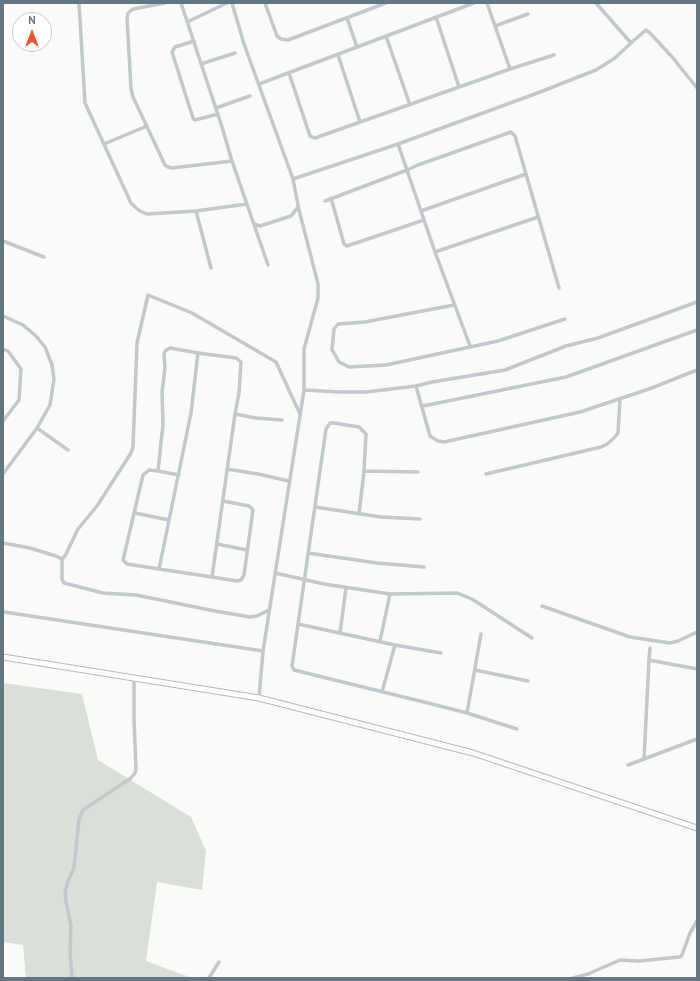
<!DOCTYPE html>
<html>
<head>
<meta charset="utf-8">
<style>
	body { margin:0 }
	#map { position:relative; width:700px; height:981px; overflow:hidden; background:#fafaf8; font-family:Overpass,sans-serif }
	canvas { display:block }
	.frame { position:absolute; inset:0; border:4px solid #657683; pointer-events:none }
	.north { position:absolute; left:12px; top:12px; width:40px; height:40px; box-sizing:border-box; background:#fff; border:1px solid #c1c8cd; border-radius:50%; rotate:0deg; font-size:11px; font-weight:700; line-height:16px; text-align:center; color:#657683 }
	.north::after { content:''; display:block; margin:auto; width:14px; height:18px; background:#e4572e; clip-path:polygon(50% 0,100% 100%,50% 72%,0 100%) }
</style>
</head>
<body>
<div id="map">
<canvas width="700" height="981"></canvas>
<div class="frame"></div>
<div class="north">N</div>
</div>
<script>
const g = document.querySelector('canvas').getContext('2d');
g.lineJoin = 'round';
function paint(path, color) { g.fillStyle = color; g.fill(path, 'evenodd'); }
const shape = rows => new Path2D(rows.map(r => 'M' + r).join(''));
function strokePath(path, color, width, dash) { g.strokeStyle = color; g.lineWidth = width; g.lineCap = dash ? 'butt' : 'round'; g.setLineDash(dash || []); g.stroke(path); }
paint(shape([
	[3,683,82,694,98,760,191,817,206,851,202,890,157,882,146,961,192,978,26,978,23,945,3,942]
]), '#dadfd7');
const secondary = shape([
	[3,657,259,698,473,753,697,828]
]);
strokePath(secondary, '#b3babf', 7);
strokePath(shape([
	[79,3,85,103,131,203,135,207,140,211,147,214,196,211,247,204],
	[165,3,133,9,128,13,127,18,131,89,133,97,165,165,168,167,172,168,198,165,232,161],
	[181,3,222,127,232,161,268,265],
	[232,3,244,44,293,179,299,210,318,284,318,298,304,349,304,390,263,651,259,698],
	[265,3,277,36,281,39,288,40,386,3],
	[487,3,510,69],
	[596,3,631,43,646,30,650,33,673,58,697,88],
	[436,17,459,87],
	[347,18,357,47],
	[187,22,227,3],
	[495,26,528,14],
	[386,36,410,105],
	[194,41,175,47,172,52,193,118,195,120,218,114],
	[338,55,360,122],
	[201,64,235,53],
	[289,73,310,136,312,137,315,138,510,69,554,55],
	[259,84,474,3],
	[216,108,250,96],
	[104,144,147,126],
	[398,144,435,252,470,346],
	[293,179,398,144,535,94,596,70,615,58,631,43],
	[331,198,344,244,347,246,424,220],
	[325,201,407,170,418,165,511,132,515,136,559,288],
	[196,211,211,268],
	[421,211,526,174],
	[254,224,260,226,291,216,298,207],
	[3,241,44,257],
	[435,252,538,217],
	[454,305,365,322,338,324,334,329,332,350,334,353,339,362,349,367,386,365,498,341,565,319],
	[3,316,23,325,36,336,45,347,52,365,54,379,50,405,37,428,3,474],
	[3,349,8,351,21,369,19,400,3,421],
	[416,386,430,436,438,441,444,442,580,412,649,389,697,370],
	[304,390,339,392,366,392,416,386,432,382,505,370,566,346,598,338,697,302],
	[423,406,566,377,697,330],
	[37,428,68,450],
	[227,469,258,474,289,481],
	[158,471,149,470,143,475,123,560,127,564,159,569],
	[364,471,418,472],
	[486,474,601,447,607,444,613,439,618,433,620,399],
	[179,475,158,471,163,424,162,392,165,368,164,354,165,351,170,348,198,353],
	[223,501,249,506,253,510,244,575,241,580,237,581,212,577,235,414,256,418,282,420],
	[315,507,381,517,420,519],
	[135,513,169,520],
	[359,514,364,471,366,434,359,427,334,423,330,423,326,429,298,624,292,666,294,670,428,703,467,713,517,729],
	[3,543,30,548,56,556,62,559,62,579,64,583,103,593,136,595,215,611,250,617,257,616,269,610],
	[217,544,247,550],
	[308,553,377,563,424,567],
	[62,559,65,556,78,529,97,506,131,453,133,447,137,343,148,295,192,313,276,362,300,414],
	[275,573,324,584,390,594,457,593,472,599,532,638],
	[212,577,159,569,191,413,198,353,236,358,241,362,239,393,235,414],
	[542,606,630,637,670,643,678,641,697,632],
	[4,612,263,651],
	[298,624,395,645,441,653],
	[340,633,346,588],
	[380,641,390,594],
	[649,660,650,648],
	[475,670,528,681],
	[382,692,395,645],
	[467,713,481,634],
	[644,759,649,660,697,669],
	[628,765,697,739],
	[72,978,70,952,71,925,66,902,65,892,68,881,74,868,79,819,83,810,131,778,135,773,136,769,134,720,134,679],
	[209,978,219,962],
	[573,978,588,974,620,960,639,961,680,957,682,955,690,933,697,921]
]), '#c3c8cc', 3.5);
strokePath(secondary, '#fff', 5);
</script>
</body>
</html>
